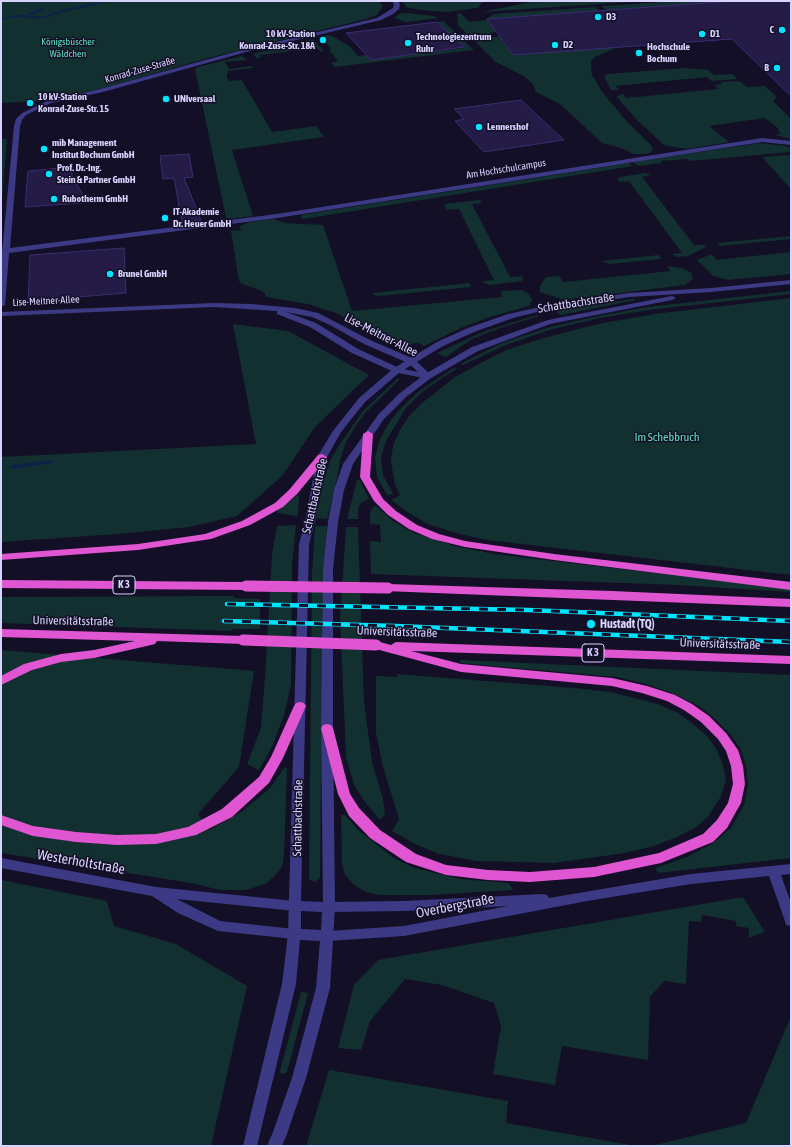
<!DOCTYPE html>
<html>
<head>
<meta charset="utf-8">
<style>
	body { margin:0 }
	#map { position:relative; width:792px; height:1147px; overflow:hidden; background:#130f26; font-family:"Asap Condensed",sans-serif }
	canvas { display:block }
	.frame { position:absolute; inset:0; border:2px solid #d9d4ff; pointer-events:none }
</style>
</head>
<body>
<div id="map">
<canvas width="792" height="1147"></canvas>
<div class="frame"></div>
</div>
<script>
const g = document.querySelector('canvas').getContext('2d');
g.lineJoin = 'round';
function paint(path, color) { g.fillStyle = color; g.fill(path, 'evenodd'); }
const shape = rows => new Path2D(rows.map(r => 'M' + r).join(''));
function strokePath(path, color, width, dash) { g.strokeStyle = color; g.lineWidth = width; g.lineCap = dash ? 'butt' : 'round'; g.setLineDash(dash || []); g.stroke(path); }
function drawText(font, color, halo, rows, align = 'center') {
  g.font = font + ' "Asap Condensed",sans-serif'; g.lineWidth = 3; g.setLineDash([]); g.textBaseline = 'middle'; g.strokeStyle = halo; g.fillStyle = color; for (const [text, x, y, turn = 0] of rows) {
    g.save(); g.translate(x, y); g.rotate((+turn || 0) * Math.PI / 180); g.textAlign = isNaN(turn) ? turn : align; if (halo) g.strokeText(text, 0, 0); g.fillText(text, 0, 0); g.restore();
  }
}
paint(shape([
	[1,1,379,1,383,6,377,15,366,19,212,57,103,88,42,101,1,103],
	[402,1,484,1,477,8,447,12,420,10,406,7],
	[536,1,645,1,481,12],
	[679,1,715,1,718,3,715,14,704,3,609,10,607,12,602,6],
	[596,7,601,13,597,13,595,11,486,19,494,14],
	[408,13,433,16,439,18,406,22,395,18,399,14],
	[461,13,469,22,487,20,497,32,490,33,492,37,514,36,501,40,513,55,614,47,613,49,595,57,591,62,592,75,603,93,627,122,649,143,653,148,652,151,647,154,633,154,621,148,602,143,560,104,536,92,533,84,525,77,496,62,458,25,457,14],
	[443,21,474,50,334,67,331,63,338,61,329,50,331,49,324,41,328,40,326,39,320,39,318,37,328,35,332,36,348,45,358,56,366,55,371,60,464,48,437,22],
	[313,39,324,51,321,52,317,48,260,55,261,58,256,58,253,54],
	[242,56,247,60,225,62,229,69,252,66,253,68,227,71,228,74,227,74,227,78,230,81,242,80,272,132,316,126,324,137,232,150,253,216,228,219,226,218,195,69,198,67],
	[686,68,708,70,714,75,732,74,738,79,711,81,707,77,616,86,619,90,611,90,604,76,607,74],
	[739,81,747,87,765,86,777,97,773,101,791,119,791,139,775,135,781,133,777,130,779,129,765,118,709,126,729,142,687,149,664,145,637,120,616,96,623,94,626,98,718,89,715,85,722,84,720,82],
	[1,139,7,139,1,211],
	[760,143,786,146,791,148,791,152,689,161,687,159,661,161,662,163,638,166,633,162],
	[791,155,791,189,762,157],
	[629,163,633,166,303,219,301,218,301,215],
	[645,173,651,175,642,177,694,245,705,245,706,247,688,256,676,257,672,254,682,253,629,181,620,182,617,179,620,177],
	[480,200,482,203,472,204,510,277,522,276,523,279,522,281,490,285,484,283,483,281,494,280,459,209,446,210,444,204],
	[273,219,285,223,323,225,352,311,502,297,501,291,521,290,529,294,532,300,529,306,490,317,463,327,424,346,418,343,408,344,392,342,336,313,308,304,266,297,265,293,260,290,242,284,239,281,231,231,241,230,240,226,249,222],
	[791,236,791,239,720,246,717,243],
	[791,252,791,274,728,280,713,276,697,260,712,254,716,260],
	[659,255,661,259,609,264,602,261],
	[667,266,682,268,691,273,693,279,685,285,571,299,561,299,540,292,540,286,546,277,559,276,563,282,670,271],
	[469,283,471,287,379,296,374,295,372,293],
	[791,291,791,294,649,310,600,318,553,329,506,345,463,365,460,364,502,343,550,327,598,316,647,307],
	[791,298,791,575,487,540,456,533,428,524,412,515,391,500,400,495,395,485,391,462,393,445,400,430,409,416,422,403,455,377,475,366,504,351,540,339,598,324,654,314],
	[633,299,636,300,561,315,557,313,560,310],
	[537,315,539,316,500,328,472,339,446,357,437,353,485,331],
	[233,324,288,331,369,375,315,427,283,475,237,516,189,527,118,534,1,542,1,457,256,444],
	[453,368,457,369,439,380,421,393,406,408,387,439,381,456,383,475,393,494,387,495,377,477,375,457,380,439,390,421,402,407,418,392],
	[397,379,400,379,366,412,355,427,346,442,340,460,337,479,327,519,316,518,324,479,331,459,342,441,363,411],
	[357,480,360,480,369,499,362,502,358,508,358,519,347,519],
	[296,496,299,496,298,515,296,516,278,513,277,511],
	[376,506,393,521,414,533,455,546,494,554,791,589,791,592,679,585,371,574,370,541,381,542,380,525,370,524,370,514,372,508],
	[296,525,292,566,291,685,284,715,272,747,259,770,247,764,261,728,265,676,272,554,277,526],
	[315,526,327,526,323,574,320,878,315,882,309,879,312,574],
	[346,527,358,527,364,701,372,762,383,799,385,815,380,820,365,802,354,785,346,757,340,616],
	[234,596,234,598,260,599,260,629,233,629,232,631,1,623,1,597],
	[1,650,254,671,239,767,198,814,209,830,243,811,270,788,285,767,287,769,284,855,283,864,279,871,267,883,247,890,220,890,191,883,1,853],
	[460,660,791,675,791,858,658,873,655,868,687,857,713,843,731,828,744,805,748,785,746,766,741,750,732,736,714,718,699,706,674,694,646,684,617,677,460,663],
	[397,674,574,688,611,692,658,704,678,713,692,723,708,737,717,750,723,765,726,781,720,798,708,817,696,827,677,837,654,846,625,853,554,863,476,861,439,854,417,845,392,831,399,819,383,767,376,733,376,676,397,677],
	[341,815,345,815,358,830,394,858,414,868,461,879,509,883,513,890,430,895,379,895,366,892,354,885,345,875,342,863],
	[1,880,107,901,114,926,176,944,247,986,211,1146,1,1145],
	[743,897,765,932,748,938,749,928,736,926,736,921,702,915,701,922,689,921,686,984,664,981,650,997,648,1060,562,1046,555,1085,493,1074,501,1026,494,1003,442,985,405,979,370,1021,361,1050,338,1048,354,985,378,960],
	[301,992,308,993,287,1072,284,1074,280,1073,280,1071],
	[791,1016,791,1146,651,1146,746,1123],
	[329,1070,508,1101,506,1123,636,1146,306,1146]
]), '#12302f');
paint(shape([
	[105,1,112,1,63,12,43,19,17,17,1,20,1,18,17,15,27,15,27,14,42,8,44,9,43,10,29,16,43,17,61,10,105,1],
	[1,54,4,55,4,57,1,56,1,54],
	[51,460,54,462,53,463,13,469,10,467,13,465,51,460]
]), '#0c2248');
const building = shape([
	[732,1,791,1,791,96,732,39,513,55,487,19,732,1],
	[437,22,464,47,371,60,346,33,437,22],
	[521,100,564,140,484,152,455,121,464,119,454,109,521,100],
	[189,154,193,177,184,178,201,220,182,222,174,178,163,179,160,156,189,154],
	[72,167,72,177,82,193,82,203,25,207,28,171,72,167],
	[124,248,126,293,28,301,30,255,124,248]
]);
paint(building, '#241b47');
strokePath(building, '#3b2d73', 1);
paint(shape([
	[392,1,398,1,400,4,399,9,393,14,381,20,246,52,103,92,51,103,26,115,22,120,20,126,10,248,277,214,762,138,791,141,791,145,762,142,277,218,9,253,5,305,1,307,1,263,14,126,16,119,22,113,47,101,100,89,242,50,377,18,393,8,394,4,392,1],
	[214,303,251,304,295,308,318,313,370,340,414,359,432,376,428,379,394,372,352,353,310,327,277,314,277,311,214,307,1,316,1,312,214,303],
	[286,312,312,317,330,325,364,344,408,363,418,372,399,368,358,349,316,323,286,312],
	[1,858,156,887,295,901,299,902,301,906,299,910,295,911,177,899,220,921,294,929,299,930,300,934,299,938,294,939,218,931,178,913,152,896,1,868,1,858],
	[791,864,791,874,781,875,791,903,791,926,786,925,785,921,769,876,691,884,587,901,404,936,328,941,323,940,322,936,323,932,328,931,404,926,508,906,404,911,329,912,325,911,323,907,325,903,329,902,404,901,543,894,547,895,549,898,691,874,791,864]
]), '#3d3a85');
paint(shape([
	[791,280,791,284,711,292,629,297,545,310,513,318,474,332,443,346,400,372,365,402,341,432,327,457,315,522,309,544,301,901,323,902,321,728,323,569,328,522,334,490,343,464,378,415,400,393,425,374,472,347,548,320,672,296,676,298,672,300,550,324,478,351,431,378,406,397,384,419,353,464,344,490,338,522,333,569,333,728,335,907,330,988,306,1078,287,1134,282,1146,267,1146,273,1132,292,1078,316,988,320,941,300,940,296,984,257,1146,243,1146,282,984,288,934,299,544,305,522,317,457,333,431,359,398,394,368,437,342,468,328,508,314,545,306,629,293,711,288,791,280],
	[301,911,322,912,321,930,301,929,301,911]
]), '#3d3a85');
paint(shape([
	[368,431,373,434,370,477,383,499,396,511,417,525,439,534,465,541,554,554,791,582,791,590,554,560,465,547,432,539,409,529,388,515,374,501,360,477,363,434,368,431],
	[322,454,327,457,326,459,297,494,283,507,250,525,211,539,138,550,1,560,1,554,138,544,205,534,242,521,275,503,289,490,318,455,322,454],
	[1,580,246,582,250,583,252,586,250,589,246,590,1,588,1,580],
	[388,584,612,591,791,599,791,607,384,591,382,588,384,585,388,584],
	[1,629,243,636,247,637,249,640,247,643,243,644,157,641,155,644,151,645,94,658,61,662,32,670,1,685,1,676,24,664,61,654,94,650,135,641,1,637,1,629],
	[376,641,391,645,396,642,791,656,791,664,411,651,461,664,612,678,647,686,675,695,692,704,709,716,726,733,738,750,743,766,745,784,741,803,727,828,713,842,661,863,594,877,530,882,488,880,446,875,406,862,370,838,349,816,338,794,321,728,323,725,327,724,331,725,333,728,350,794,359,808,380,830,416,854,446,865,488,870,530,872,594,867,659,853,703,834,717,820,728,803,733,784,731,766,726,751,718,739,701,722,684,710,667,701,642,693,612,686,461,672,372,648,370,645,372,642,376,641],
	[300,702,304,703,306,706,283,758,269,783,232,817,196,835,156,844,117,845,76,842,33,836,1,825,1,815,33,826,76,832,117,835,156,834,188,827,222,809,259,777,271,757,294,706,296,703,300,702]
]), '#e055d1');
const rail = shape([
	[227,604,528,610,791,621],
	[224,621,396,626,791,642]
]);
strokePath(rail, '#00e5ff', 4.5);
strokePath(rail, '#130f26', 3, [9]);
strokePath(shape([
	[246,586,388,588],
	[243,640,376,645]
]), '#e055d1', 11);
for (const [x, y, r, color] of [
	[598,17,4,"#00e5ff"],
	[782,30,4,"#00e5ff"],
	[702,34,4,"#00e5ff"],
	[323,40,4,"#00e5ff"],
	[408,43,4,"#00e5ff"],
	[555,45,4,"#00e5ff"],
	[639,53,4,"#00e5ff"],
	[777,68,4,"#00e5ff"],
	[166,99,4,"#00e5ff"],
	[30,103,4,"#00e5ff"],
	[479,127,4,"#00e5ff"],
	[44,149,4,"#00e5ff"],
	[49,174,4,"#00e5ff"],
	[54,199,4,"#00e5ff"],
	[165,218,4,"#00e5ff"],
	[110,274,4,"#00e5ff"],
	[591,624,5,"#00e5ff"]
]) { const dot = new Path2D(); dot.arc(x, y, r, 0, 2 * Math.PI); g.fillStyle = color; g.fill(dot); strokePath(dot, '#130f26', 1.5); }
drawText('bold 10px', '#d9d4ff', '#130f26', [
	["D3",606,17],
	["C",774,30,"right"],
	["10 kV-Station",315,34,"right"],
	["Konrad-Zuse-Str. 18A",315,46,"right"],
	["D1",710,34],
	["Technologiezentrum",416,37],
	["Ruhr",416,49],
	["D2",563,45],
	["Hochschule",647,47],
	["Bochum",647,59],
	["B",769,68,"right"],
	["10 kV-Station",38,97],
	["Konrad-Zuse-Str. 15",38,109],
	["UNIversaal",174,99],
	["Lennershof",487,127],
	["mib Management",52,143],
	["Institut Bochum GmbH",52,155],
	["Prof. Dr.-Ing.",57,168],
	["Stein & Partner GmbH",57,180],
	["Rubotherm GmbH",62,199],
	["IT-Akademie",173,212],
	["Dr. Heuer GmbH",173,224],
	["Brunel GmbH",118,274]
], 'left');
drawText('10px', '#5fe0c0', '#130f26', [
	["Königsbüscher",68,42],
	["Wäldchen",68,54]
]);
drawText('10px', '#d9d4ff', '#130f26', [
	["Konrad-Zuse-Straße",140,70,-16],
	["Am Hochschulcampus",506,169,-9],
	["Lise-Meitner-Allee",46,301,-3]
]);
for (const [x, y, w] of [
	[124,585,22],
	[593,653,22]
]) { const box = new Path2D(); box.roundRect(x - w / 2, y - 9, w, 18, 3); g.fillStyle = '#130f26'; g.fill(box); strokePath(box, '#d9d4ff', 1); }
drawText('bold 11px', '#d9d4ff', null, [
	["K 3",124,585],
	["K 3",593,653]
]);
drawText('12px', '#d9d4ff', '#130f26', [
	["Schattbachstraße",576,303,-9],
	["Lise-Meitner-Allee",381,335,27],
	["Schattbachstraße",315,496,-77],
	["Universitätsstraße",73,621,1],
	["Universitätsstraße",397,632,2],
	["Universitätsstraße",720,644,2],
	["Schattbachstraße",298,818,-89]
]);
drawText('12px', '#5fe0c0', '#130f26', [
	["Im Schebbruch",667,437]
]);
drawText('bold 12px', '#d9d4ff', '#130f26', [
	["Hustadt (TQ)",600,624]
], 'left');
drawText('14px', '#d9d4ff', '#130f26', [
	["Westerholtstraße",81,862,10],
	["Overbergstraße",455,906,-11]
]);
</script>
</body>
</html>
